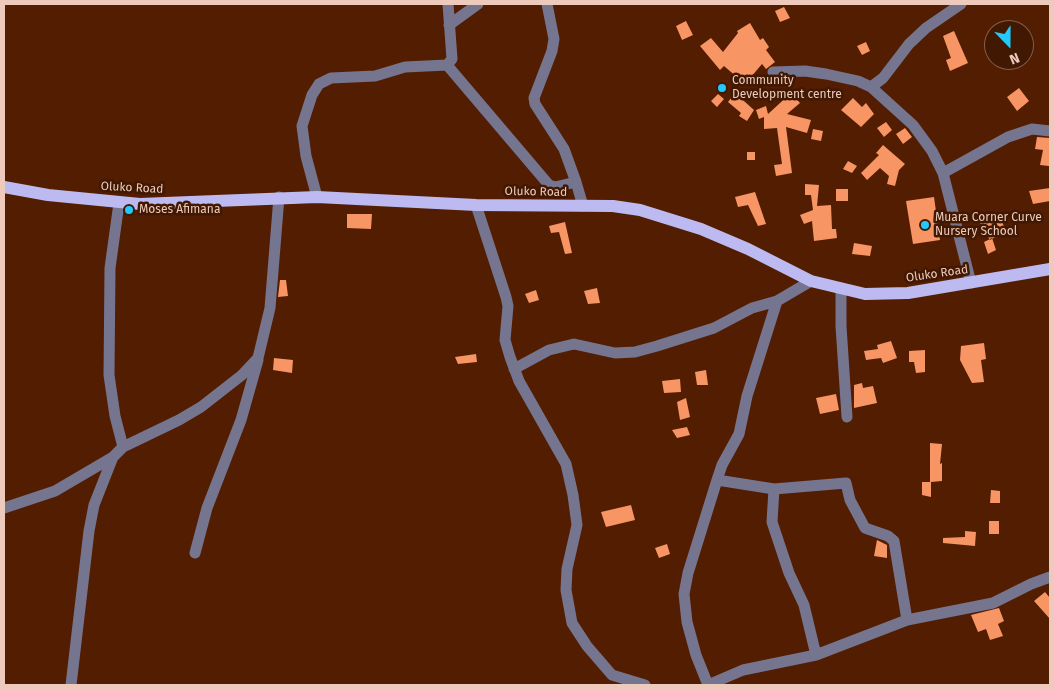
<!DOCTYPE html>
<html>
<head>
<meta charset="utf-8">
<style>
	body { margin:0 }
	#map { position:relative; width:1054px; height:689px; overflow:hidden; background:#521d00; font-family:"Fira Sans",sans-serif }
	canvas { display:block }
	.frame { position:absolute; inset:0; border:5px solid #edcabb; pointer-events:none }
	.north { position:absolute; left:984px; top:20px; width:50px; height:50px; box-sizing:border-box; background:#411802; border:1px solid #865f4c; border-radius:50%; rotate:158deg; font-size:14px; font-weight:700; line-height:20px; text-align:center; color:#edcabb }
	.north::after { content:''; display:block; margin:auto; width:18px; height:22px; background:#22c9fd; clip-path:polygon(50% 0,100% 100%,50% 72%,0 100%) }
</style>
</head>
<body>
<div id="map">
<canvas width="1054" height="689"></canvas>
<div class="frame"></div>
<div class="north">N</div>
</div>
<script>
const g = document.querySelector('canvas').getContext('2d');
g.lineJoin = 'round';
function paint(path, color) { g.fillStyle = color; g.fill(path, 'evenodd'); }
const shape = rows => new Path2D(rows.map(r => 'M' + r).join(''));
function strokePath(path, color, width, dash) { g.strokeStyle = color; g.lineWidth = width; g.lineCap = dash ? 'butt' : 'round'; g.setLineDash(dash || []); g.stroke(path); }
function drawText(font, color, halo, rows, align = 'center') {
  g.font = font + ' "Fira Sans",sans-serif'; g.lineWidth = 5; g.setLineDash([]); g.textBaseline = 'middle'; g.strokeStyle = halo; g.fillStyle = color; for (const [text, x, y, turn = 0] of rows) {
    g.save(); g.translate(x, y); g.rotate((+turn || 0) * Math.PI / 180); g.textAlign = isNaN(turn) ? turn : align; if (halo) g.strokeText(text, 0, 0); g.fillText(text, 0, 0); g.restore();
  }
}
paint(shape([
	[784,7,790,18,780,22,775,11],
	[686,21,693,35,682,40,676,26],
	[750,23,760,40,763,38,769,47,766,50,775,62,766,69,762,64,745,84,724,66,720,70,700,46,711,38,723,52,738,33,737,31],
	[954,31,968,63,950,71,946,60,951,58,943,36],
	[866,42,870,51,862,55,857,46],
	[1019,88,1029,101,1017,111,1007,97],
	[735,93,754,110,747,121,739,116,741,113,728,102],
	[791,93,800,103,787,114,811,120,807,133,786,127,792,173,776,176,774,165,782,164,777,128,764,129,764,117,759,119,756,110,766,106,768,114],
	[718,94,724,99,717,107,711,101],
	[853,98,862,107,866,103,874,114,861,127,841,110],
	[886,122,892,130,884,137,877,128],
	[905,128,912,137,903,144,896,134],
	[813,129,823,131,821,141,811,139],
	[1037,137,1050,138,1049,166,1040,165,1043,150,1035,149],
	[883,145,905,164,899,170,895,186,887,184,889,176,880,168,867,180,861,173,879,155,876,153],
	[747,152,755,152,755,160,747,160],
	[848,161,857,166,852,173,843,169],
	[805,184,819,185,817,206,831,205,832,229,836,229,837,238,814,241,812,221,804,224,800,215,813,210,811,195,805,195],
	[1050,188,1050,201,1033,204,1029,191],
	[836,189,848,189,848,201,836,201],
	[755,192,766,224,758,226,748,205,738,207,735,197],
	[934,197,940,240,913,244,906,201],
	[347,214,372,214,371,229,347,228],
	[997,214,1007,231,990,240,979,221],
	[565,222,572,253,565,254,559,232,551,233,549,226],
	[992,238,996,250,988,254,984,242],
	[854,243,872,246,870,256,852,254],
	[280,280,286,280,288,296,278,297],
	[597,288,600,303,588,304,584,291],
	[536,290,539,300,529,303,525,294],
	[891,341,897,358,883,363,881,358,866,360,864,351,878,349,877,345],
	[984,343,986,359,981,360,984,382,972,383,960,360,961,346],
	[925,350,925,372,916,373,914,362,909,362,909,351],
	[476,354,477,362,458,364,455,357],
	[274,358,293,360,292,373,273,370],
	[706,370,708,385,697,385,695,372],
	[680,379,681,392,664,393,662,381],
	[862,383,863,388,873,386,877,403,854,408,854,385],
	[836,394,839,410,820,414,816,398],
	[686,398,690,417,680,420,677,402],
	[687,427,690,435,677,438,672,430],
	[930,443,942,444,940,464,942,463,942,481,931,482,931,497,922,495,922,482,930,482],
	[991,490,1000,491,1000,503,990,503],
	[631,505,635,520,606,527,601,512],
	[989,521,999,521,999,534,989,534],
	[965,531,976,532,975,546,943,543,943,538,965,537],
	[877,540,887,545,887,558,874,556],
	[667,544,670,554,659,558,655,548],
	[1045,592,1050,598,1050,619,1034,601],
	[999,608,1004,621,998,624,1003,636,990,640,986,629,978,632,971,615]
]), '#f89564');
strokePath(shape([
	[547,4,554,39,552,51,534,98,535,104,564,149,576,182],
	[449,25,478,4],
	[447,65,549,185,555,187,576,182,583,206],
	[773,72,805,71,826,74,858,81,871,87,883,78,909,44,926,28,961,4],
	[871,87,913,125,932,151,943,173,971,283],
	[943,173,1008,137,1032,129,1050,131],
	[317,197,306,156,302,126,312,95,319,84,331,78,375,76,405,67,447,65,452,59,448,4],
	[119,203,110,268,109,375,115,416,123,447],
	[476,205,506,297,508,306,505,340,510,357,519,381,566,464,573,495,577,525,567,569,566,590,572,623,587,646,612,675,645,685],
	[811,281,777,301,747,396,739,434,722,465,717,480,774,489,846,483,850,500,865,528,888,536,894,541,907,620],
	[841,289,841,326,847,417],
	[514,369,549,350,574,344,615,353,635,352,657,346,714,328,752,308,777,301],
	[774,489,772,522,789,573,804,605,816,655],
	[4,508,55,491,113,457],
	[195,553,207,508,241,420,258,360],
	[71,685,89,531,94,505,113,457,123,447,179,420,201,407,242,375,258,358,270,308,279,197],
	[708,685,743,670,816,655,907,620,993,603,1031,584,1050,577],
	[708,685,696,655,687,622,684,594,688,573,717,480]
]), '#76758f', 11);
strokePath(shape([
	[4,187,48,195,140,204,317,197,476,205,613,206,640,210,701,229,748,249,811,281,865,294,908,293,1050,269]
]), '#bcbaf0', 12);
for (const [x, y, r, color] of [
	[722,88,5,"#22c9fd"],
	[129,210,5,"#22c9fd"],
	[925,225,5,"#22c9fd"]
]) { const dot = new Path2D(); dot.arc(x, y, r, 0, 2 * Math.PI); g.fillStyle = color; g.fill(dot); strokePath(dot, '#411802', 2); }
drawText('12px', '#edcabb', '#411802', [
	["Community",732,81],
	["Development centre",732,95],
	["Moses Afimana",139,210],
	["Muara Corner Curve",935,218],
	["Nursery School",935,232]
], 'left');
drawText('12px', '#edcabb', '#411802', [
	["Oluko Road",132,188,3],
	["Oluko Road",536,192,1],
	["Oluko Road",937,274,-8]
]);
</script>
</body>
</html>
